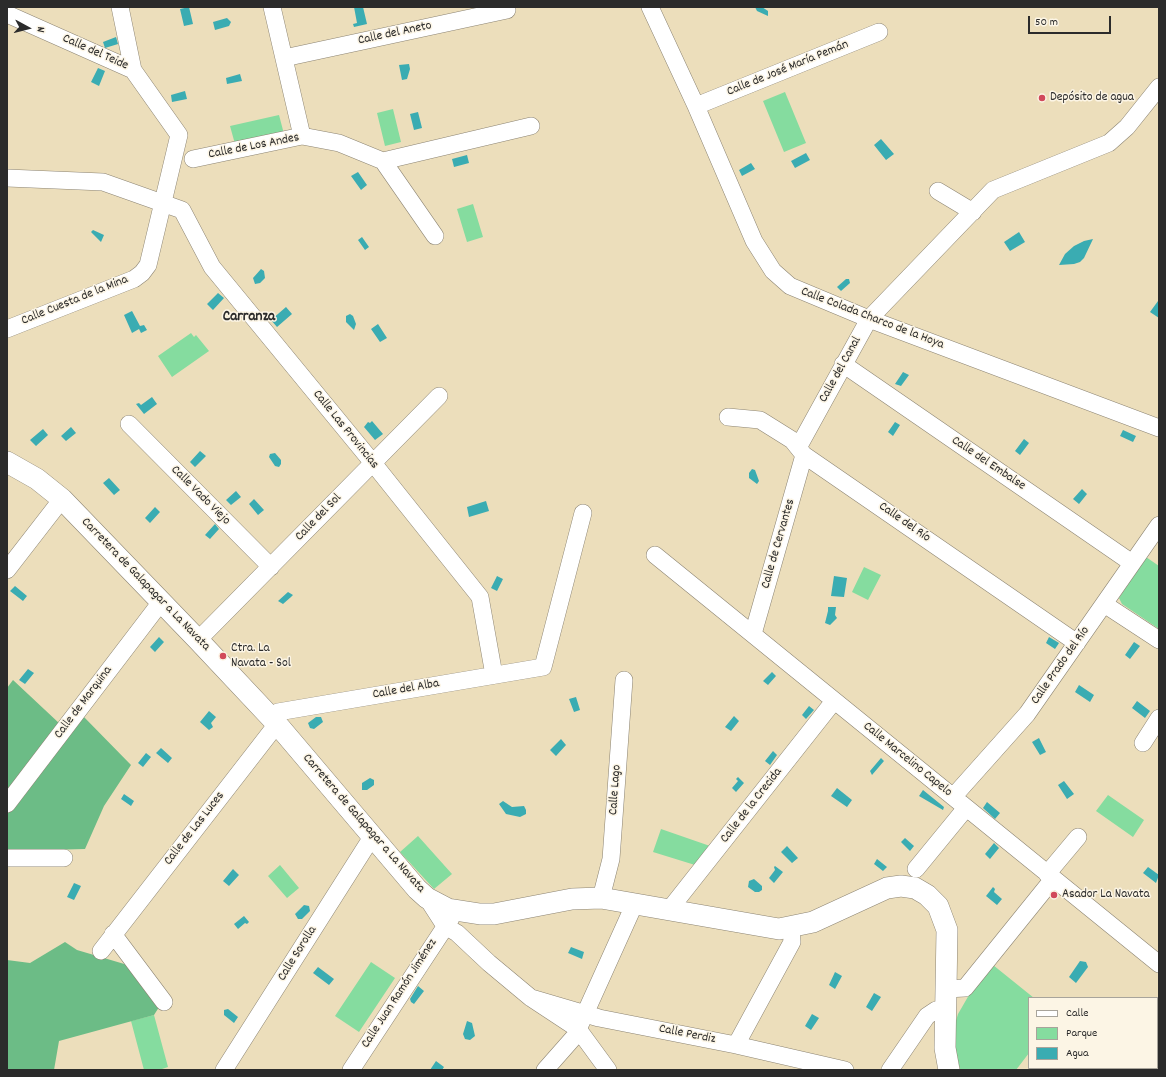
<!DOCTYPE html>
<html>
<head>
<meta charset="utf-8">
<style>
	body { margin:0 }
	#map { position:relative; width:1166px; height:1077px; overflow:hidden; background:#ecdebb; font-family:Dekko,sans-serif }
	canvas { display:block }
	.frame { position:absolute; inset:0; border:8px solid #2b2b2b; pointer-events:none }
	.legend { position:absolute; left:1028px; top:997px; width:130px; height:72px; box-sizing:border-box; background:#fcf5e5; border:1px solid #a8a49b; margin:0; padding:5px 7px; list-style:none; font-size:12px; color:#2b2b2b }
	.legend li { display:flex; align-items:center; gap:8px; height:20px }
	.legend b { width:20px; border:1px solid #a8a49b }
	.north { position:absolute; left:8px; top:8px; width:40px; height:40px; -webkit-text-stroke:3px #fcf5e5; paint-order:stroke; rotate:97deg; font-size:11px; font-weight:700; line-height:16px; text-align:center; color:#2b2b2b }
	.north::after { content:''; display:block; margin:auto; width:14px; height:18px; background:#2b2b2b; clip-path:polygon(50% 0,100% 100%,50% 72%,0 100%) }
	.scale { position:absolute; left:1028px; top:16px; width:83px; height:18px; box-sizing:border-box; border:2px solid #2b2b2b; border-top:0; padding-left:5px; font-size:12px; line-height:14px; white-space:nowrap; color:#2b2b2b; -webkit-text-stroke:3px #fcf5e5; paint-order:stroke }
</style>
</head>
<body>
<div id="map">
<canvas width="1166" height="1077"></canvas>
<div class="frame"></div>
<ul class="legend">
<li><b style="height:5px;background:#fff"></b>Calle</li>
<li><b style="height:11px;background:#85dc9f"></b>Parque</li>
<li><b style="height:11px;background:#3aacb2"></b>Agua</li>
</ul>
<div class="north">N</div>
<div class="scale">50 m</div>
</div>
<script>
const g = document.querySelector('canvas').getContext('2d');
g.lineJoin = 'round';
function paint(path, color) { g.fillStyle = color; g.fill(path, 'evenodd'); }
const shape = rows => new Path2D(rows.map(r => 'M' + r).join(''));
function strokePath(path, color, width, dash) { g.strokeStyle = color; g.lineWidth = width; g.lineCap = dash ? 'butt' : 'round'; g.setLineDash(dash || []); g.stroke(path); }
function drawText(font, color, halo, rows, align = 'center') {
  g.font = font + ' Dekko,sans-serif'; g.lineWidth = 3; g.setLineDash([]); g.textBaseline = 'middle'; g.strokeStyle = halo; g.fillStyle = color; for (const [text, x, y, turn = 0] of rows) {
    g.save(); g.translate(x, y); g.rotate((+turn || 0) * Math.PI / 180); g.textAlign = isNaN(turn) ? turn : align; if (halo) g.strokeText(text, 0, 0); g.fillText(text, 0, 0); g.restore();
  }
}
paint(shape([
	[785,92,806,143,784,152,763,101],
	[393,109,401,142,385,146,377,113],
	[279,115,284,134,235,144,230,126],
	[473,204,483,237,467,242,457,209],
	[191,333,194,337,196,335,209,351,172,377,158,356],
	[1146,557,1159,566,1159,629,1122,604,1119,598],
	[864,567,881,575,868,600,852,592],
	[1108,795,1144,820,1133,837,1096,811],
	[661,829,710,846,695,865,653,852],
	[418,836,452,874,434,889,400,852],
	[280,865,299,888,287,898,268,876],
	[371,962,395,978,359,1032,335,1016],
	[993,965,1034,998,1029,998,1029,1053,1016,1070,960,1070,955,1046,955,1024,958,1014,969,995],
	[154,1015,168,1067,159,1070,144,1070,131,1021]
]), '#85dc9f');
paint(shape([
	[13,680,60,724,7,794,7,688],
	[83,716,131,765,104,806,85,849,7,851,7,814],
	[65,942,77,950,131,966,161,1004,154,1015,59,1041,54,1070,7,1070,7,960,30,963]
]), '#6cbc86');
paint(shape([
	[189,7,193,24,184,26,180,9],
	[354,7,363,7,367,24,354,27,353,24,357,23],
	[755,7,762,7,768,11,768,16,757,11],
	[227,18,231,22,229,26,215,30,213,22],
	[116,37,118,44,105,48,103,42],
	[409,64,410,69,407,79,402,80,399,65],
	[98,68,105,71,99,86,91,82],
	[240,74,242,81,227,84,226,78],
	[185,91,187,99,172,102,171,95],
	[418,112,422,128,414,130,410,114],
	[881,139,894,154,886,160,874,145],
	[806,153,810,160,795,168,791,161],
	[467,155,469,163,454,167,452,159],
	[751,163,755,169,742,176,739,170],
	[358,172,367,185,361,190,351,176],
	[93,230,104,235,101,242,91,232],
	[1019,232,1025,242,1010,251,1004,242],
	[362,237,369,247,365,250,358,240],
	[1093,239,1084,258,1080,262,1074,264,1059,265,1065,254,1074,246,1084,241],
	[261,269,264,271,265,278,260,283,255,284,253,278],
	[846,279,849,279,850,283,841,291,837,287],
	[218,293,224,298,213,310,207,304],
	[1158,301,1159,302,1159,318,1150,312],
	[286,307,292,314,277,327,271,320],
	[132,311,140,326,144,325,147,330,141,333,139,329,132,333,124,315],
	[350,314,353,316,356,324,354,330,346,322,346,316],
	[378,324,387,338,380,342,371,329],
	[903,372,909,375,901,386,895,384],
	[152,397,157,404,144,414,136,404,139,403,141,405],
	[372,421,383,434,375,440,364,427,368,422,370,423],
	[895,422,900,425,893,436,888,432],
	[71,427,76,433,66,441,61,436],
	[43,429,48,435,36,446,30,440],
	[1123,430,1136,436,1133,442,1120,436],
	[1024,439,1029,443,1020,455,1015,451],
	[200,451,206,456,195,467,190,462],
	[275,453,281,460,281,464,279,467,275,466,269,457,270,454],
	[752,469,755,470,759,481,757,484,749,478,749,473],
	[109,478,120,490,114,495,103,483],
	[1082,489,1087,494,1079,504,1073,499],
	[236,491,241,497,231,505,226,500],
	[254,499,264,510,258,515,249,504],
	[486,501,489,511,469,517,467,507],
	[155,507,160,512,150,523,145,518],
	[215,524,219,529,210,539,205,535],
	[497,576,503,579,497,591,491,588],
	[834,576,847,578,844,597,831,596],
	[15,586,27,596,23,601,10,591],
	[288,592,293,595,291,597,283,604,278,601],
	[828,607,836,607,835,615,837,618,830,625,825,623,828,611],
	[159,637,164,642,155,652,150,647],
	[1049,637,1059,643,1055,649,1046,643],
	[1134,642,1140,646,1130,659,1125,655],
	[28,669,34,673,25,684,19,680],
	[772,672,776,676,768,685,763,681],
	[1079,685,1094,695,1090,702,1075,692],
	[576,697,580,710,574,712,569,699],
	[1137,701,1150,711,1145,718,1132,708],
	[809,706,814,710,806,719,802,715],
	[209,711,216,717,211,723,213,727,209,730,200,722],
	[734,716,739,721,731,731,725,727],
	[316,717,321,717,323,722,314,729,310,728,308,723],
	[1039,738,1046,752,1040,755,1032,742],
	[561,739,566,745,556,756,550,750],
	[161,748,172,758,168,763,156,753],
	[773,751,777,755,770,765,765,761],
	[146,753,151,757,143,767,138,763],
	[881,758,884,761,872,775,870,771],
	[738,777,744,783,736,792,732,788,738,781,736,779],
	[370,778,374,780,374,785,367,790,362,790,362,783],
	[1064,781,1074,794,1067,799,1058,785],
	[837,788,852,800,847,807,831,796],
	[923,790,944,807,943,810,919,796],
	[124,794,134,801,131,806,121,799],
	[503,801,512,807,524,806,526,810,526,814,520,817,506,814,499,804],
	[987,802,1000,813,995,819,983,808],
	[905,838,914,846,910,851,901,842],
	[994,843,999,848,990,859,985,854],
	[787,846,798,858,792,863,781,852],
	[877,859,887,867,883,871,874,864],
	[775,866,783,872,774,883,769,878,775,870,774,867],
	[1148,867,1159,875,1156,883,1143,873],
	[233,869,239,875,229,886,223,881],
	[754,879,762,886,762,890,759,892,755,892,748,887,749,881],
	[74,883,81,886,74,900,67,897],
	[993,887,995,889,994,892,1002,899,997,905,986,896],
	[304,905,309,906,310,911,302,919,298,919,295,914],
	[244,916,249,922,247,924,245,923,238,929,234,924],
	[571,947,584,952,582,959,568,953],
	[1080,961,1086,962,1088,967,1076,983,1069,977],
	[318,967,334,979,329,985,313,973],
	[835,972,842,976,835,989,829,985],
	[418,986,424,991,414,1004,411,1002,410,999],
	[874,993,881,997,872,1011,866,1007],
	[228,1009,238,1017,234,1023,224,1015,224,1010],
	[812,1014,819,1018,811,1030,805,1026],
	[467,1021,472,1023,475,1036,470,1040,465,1039,463,1034],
	[436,1061,444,1067,442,1070,430,1070]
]), '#3aacb2');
const minor = shape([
	[120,7,133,70],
	[272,7,302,136],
	[650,7,696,106,754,241,773,271,790,286,869,319,1159,428],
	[7,14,133,70,179,135,148,265,142,273,134,279,7,329],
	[284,58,507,10],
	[696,106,879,32],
	[193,159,302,136,339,143,383,161,531,126],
	[383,161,435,236],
	[7,178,103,182,182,210,212,267,373,463,480,597,494,675],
	[938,191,973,212],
	[843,364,1132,563],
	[728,417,760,420,792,440,804,455,1077,643],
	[129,424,271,567],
	[799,446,869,319,993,190,1109,143,1127,127,1159,87],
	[655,555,1159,964],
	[7,570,62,499],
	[1104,604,1159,640],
	[753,634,804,455],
	[198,640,439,396],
	[271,717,278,712,543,667,583,513],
	[1143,743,1159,718],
	[953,797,1027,714,1159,525],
	[7,804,161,602],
	[7,858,64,858],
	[916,869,966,808],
	[1047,874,1078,837],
	[427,898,445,926,457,933,489,963,531,998,578,1029,608,1070],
	[601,898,611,859,624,680],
	[669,910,834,701],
	[113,934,164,1002],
	[101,951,277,724],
	[946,989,965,988,1053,879],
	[531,998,599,1018,736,1045,845,1070],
	[1157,1035,1159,1032],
	[736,1045,792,942,791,927],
	[224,1070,372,837],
	[351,1070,451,918],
	[545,1070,575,1036,635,903],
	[890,1070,927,1016,936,1010,946,1011],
	[1130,1070,1131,1068]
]);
const major = shape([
	[7,462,37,479,62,499,198,640,277,724,417,889,427,898,448,909,480,914,494,914,572,899,601,898,779,929,813,922,887,888,901,886,915,888,927,895,938,906,947,930,945,1048,949,1070]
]);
strokePath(minor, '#8c8473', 18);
strokePath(major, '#8c8473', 22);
strokePath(minor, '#fff', 17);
strokePath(major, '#fff', 21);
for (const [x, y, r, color] of [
	[1042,98,4,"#d1495b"],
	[223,656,4,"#d1495b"],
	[1054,895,4,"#d1495b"]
]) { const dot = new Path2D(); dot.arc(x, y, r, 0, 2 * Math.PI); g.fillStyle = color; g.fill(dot); strokePath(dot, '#fcf5e5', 1.5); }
drawText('13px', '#2b2b2b', '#fcf5e5', [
	["Calle del Aneto",395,34,-12],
	["Calle del Teide",95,53,24],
	["Calle de José María Pemán",788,69,-22],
	["Calle de Los Andes",254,147,-11],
	["Calle Cuesta de la Mina",75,301,-22],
	["Calle Colada Charco de la Hoya",872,319,21],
	["Calle del Canal",841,370,-61],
	["Calle Las Provincias",345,430,51],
	["Calle del Embalse",988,464,34],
	["Calle Vado Viejo",200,496,45],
	["Calle del Sol",319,518,-46],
	["Calle del Río",904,523,35],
	["Calle de Cervantes",779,544,-74],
	["Carretera de Galapagar a La Navata",145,585,46],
	["Calle Prado del Río",1061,666,-55],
	["Calle del Alba",406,690,-10],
	["Calle de Marquina",84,703,-53],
	["Calle Marcelino Capelo",907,760,39],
	["Calle Lago",616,790,-86],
	["Calle de la Crecida",752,806,-52],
	["Carretera de Galapagar a La Navata",363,824,49],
	["Calle de Las Luces",195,829,-52],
	["Calle Sorolla",298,954,-58],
	["Calle Juan Ramón Jiménez",400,994,-57],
	["Calle Perdiz",687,1035,11]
]);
drawText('13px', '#2b2b2b', '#fcf5e5', [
	["Depósito de agua",1050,98],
	["Ctra. La",231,649],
	["Navata - Sol",231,664],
	["Asador La Navata",1062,895]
], 'left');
drawText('bold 15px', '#2b2b2b', '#fcf5e5', [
	["Carranza",249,318]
]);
</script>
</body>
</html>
